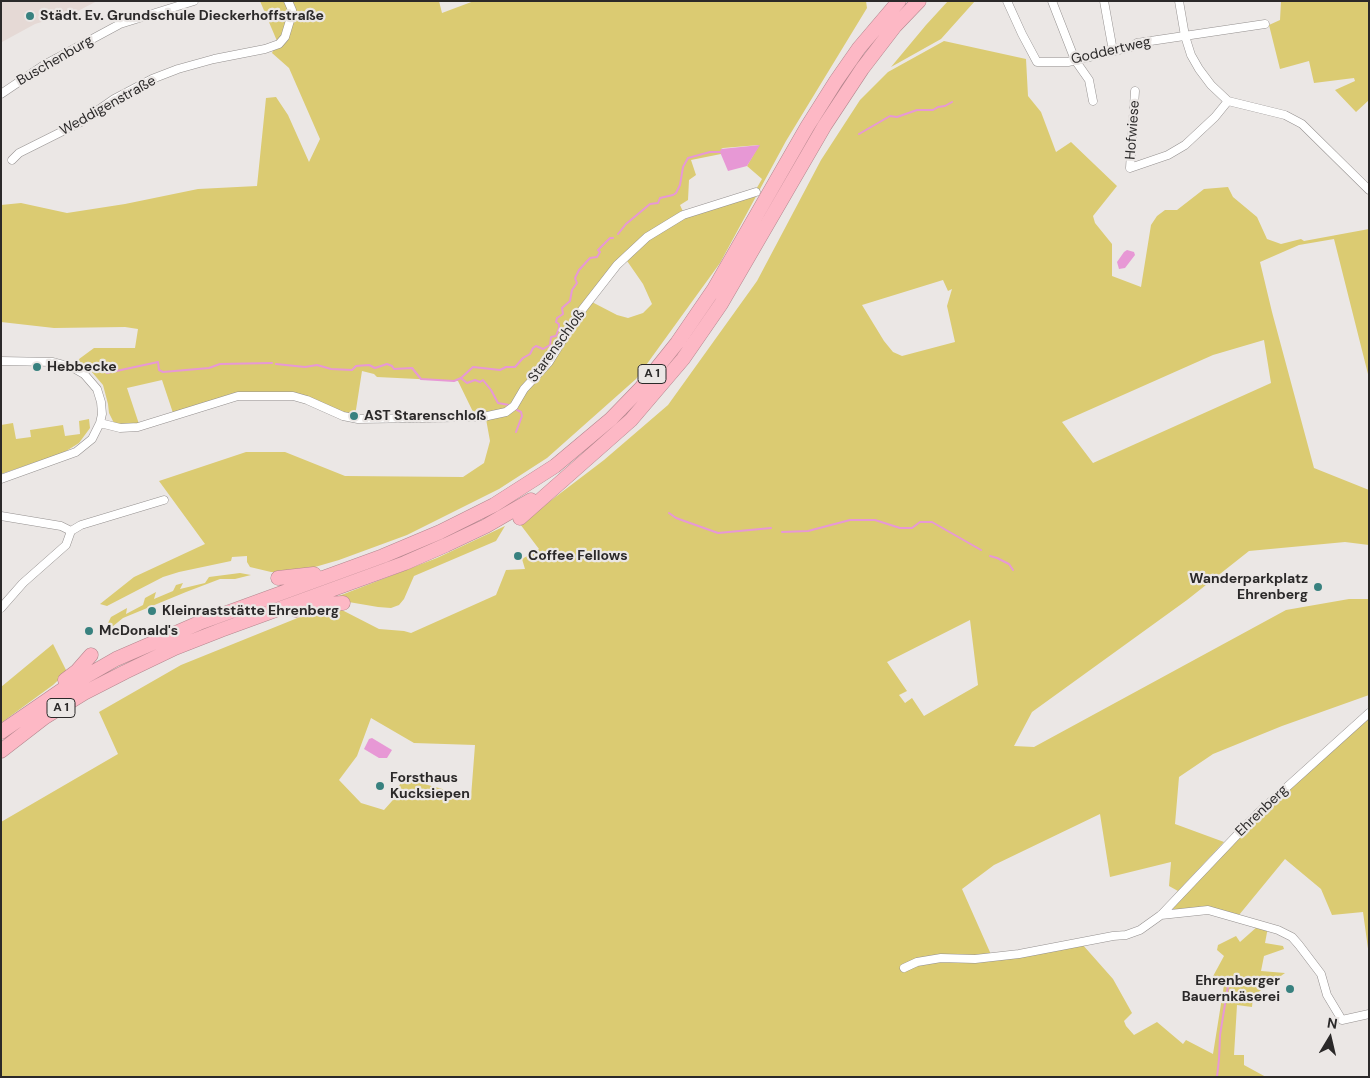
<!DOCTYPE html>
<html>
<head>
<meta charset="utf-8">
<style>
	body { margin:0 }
	#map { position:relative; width:1370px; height:1078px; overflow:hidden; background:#ebe7e5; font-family:"DM Sans",sans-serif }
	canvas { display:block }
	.frame { position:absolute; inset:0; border:2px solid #2b2929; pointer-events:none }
	.north { position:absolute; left:1305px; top:1013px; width:50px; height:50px; -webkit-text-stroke:4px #ebe7e5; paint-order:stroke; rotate:9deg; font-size:14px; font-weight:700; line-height:20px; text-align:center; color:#2b2929 }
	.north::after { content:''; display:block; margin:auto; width:18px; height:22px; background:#2b2929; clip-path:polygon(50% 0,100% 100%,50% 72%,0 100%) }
</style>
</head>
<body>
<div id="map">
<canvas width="1370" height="1078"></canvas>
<div class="frame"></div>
<div class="north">N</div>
</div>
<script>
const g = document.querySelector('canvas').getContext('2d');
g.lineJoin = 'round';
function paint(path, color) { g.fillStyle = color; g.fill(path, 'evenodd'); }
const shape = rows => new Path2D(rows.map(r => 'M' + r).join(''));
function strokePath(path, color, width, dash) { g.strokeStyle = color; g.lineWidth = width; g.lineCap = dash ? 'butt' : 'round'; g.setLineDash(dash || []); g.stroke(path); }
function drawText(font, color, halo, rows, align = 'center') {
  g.font = font + ' "DM Sans",sans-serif'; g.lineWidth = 4.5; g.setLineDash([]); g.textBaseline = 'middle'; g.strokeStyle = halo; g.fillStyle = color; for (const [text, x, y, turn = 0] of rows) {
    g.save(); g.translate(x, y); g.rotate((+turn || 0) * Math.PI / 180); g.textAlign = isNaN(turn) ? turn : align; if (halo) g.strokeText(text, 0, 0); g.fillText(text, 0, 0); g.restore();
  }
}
paint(shape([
	[1,1,97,1,78,11,35,24,2,42]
]), '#e5d9d5');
paint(shape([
	[260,1,439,1,442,13,474,1,866,1,867,8,786,141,720,263,636,379,547,458,499,489,407,535,339,560,308,569,285,572,271,572,250,567,247,562,247,556,232,557,231,561,179,572,163,577,107,606,100,604,134,577,205,544,159,481,246,452,285,452,345,476,463,477,484,463,490,441,486,419,475,416,458,381,377,377,374,374,362,371,355,416,265,392,173,413,162,380,127,388,139,424,119,424,114,423,109,413,108,404,103,385,91,371,75,362,94,348,135,348,138,329,125,327,54,328,1,322,1,205,21,203,67,213,125,204,198,189,257,186,266,98,276,97,288,115,309,162,320,139,289,68,272,53,277,41],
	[759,145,747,166,762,179,755,191,685,216,680,205,688,200,689,180,696,175,691,160,721,154,721,149,723,148],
	[625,258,643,284,652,304,643,313,628,318,617,315,590,301],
	[948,1,975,1,941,39,891,67,926,25],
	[1281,1,1369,1,1369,100,1356,112,1335,90,1355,81,1354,78,1314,83,1309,61,1280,69,1269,25,1280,20],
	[944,41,1026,59,1028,96,1041,112,1056,152,1071,142,1117,186,1093,216,1095,223,1112,244,1112,276,1141,287,1151,225,1157,216,1165,210,1177,210,1204,189,1228,187,1233,197,1257,217,1267,239,1281,244,1301,239,1304,241,1369,229,1369,378,1334,239,1299,245,1260,262,1272,312,1314,468,1369,490,1369,545,1345,542,1249,551,1187,600,1032,712,1014,746,1034,747,1286,610,1349,599,1369,599,1369,695,1282,726,1213,754,1179,777,1175,824,1224,842,1178,891,1169,886,1171,862,1110,877,1100,814,994,865,962,889,993,959,1082,944,1113,979,1132,1013,1124,1021,1126,1026,1134,1035,1157,1022,1183,1044,1186,1040,1213,1054,1224,985,1211,980,1224,956,1217,950,1218,945,1236,936,1240,942,1258,926,1268,927,1265,943,1283,946,1284,949,1264,956,1261,971,1285,973,1253,996,1252,1007,1237,1005,1234,1055,1244,1055,1244,1065,1266,1077,1,1077,1,822,118,754,99,712,181,665,300,617,340,609,379,629,404,631,411,633,496,595,506,570,525,569,522,559,539,549,520,524,604,460,668,405,757,281,821,160,860,100,888,72],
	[943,280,948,291,952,289,947,306,955,342,902,356,893,352,884,341,862,305],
	[1264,340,1271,383,1093,463,1062,422,1213,355],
	[970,620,978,685,924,716,912,698,905,703,899,695,907,691,887,662],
	[371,718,414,743,475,745,471,797,403,778,392,801,384,810,361,803,339,780,357,756],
	[89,419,90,428,79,443,63,453,1,474,1,425,13,423,16,439,31,437,30,430,63,425,65,436,80,434,79,421],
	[505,526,496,541,414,576,404,599,399,605,391,608,378,607,331,599,437,558],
	[240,573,251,575,235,579,220,579,186,592,123,618,107,631,105,629,111,617,127,608,126,614,143,605,145,598,156,592,154,599,173,591,176,585,183,583,180,589,205,583,209,577],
	[53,644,67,672,53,685,1,723,1,687],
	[1369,715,1369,956,1363,912,1332,915,1321,889,1285,859,1239,915,1206,906,1174,911,1172,906,1260,813]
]), '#dbcb72');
paint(shape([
	[760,145,747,166,728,171,720,152,721,149],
	[1127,250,1134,252,1135,255,1125,268,1119,269,1117,262,1124,252],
	[372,738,392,750,387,758,379,758,364,749,369,739]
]), '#e798d5');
strokePath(shape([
	[859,134,890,116,897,117,917,110,933,110,938,107,945,106,952,102],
	[618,234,626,224,650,204,658,203,660,198,673,195,676,193,680,185,683,167,688,158,710,152,720,152],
	[276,364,305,367,317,365,331,369,352,370,356,366,369,365,375,368,387,364,392,366,394,369,412,368,421,379,454,381,461,378,473,367,500,370,506,367,515,367,523,358,530,354,533,348,536,346,543,349,550,345,551,337,556,336,559,328,559,324,556,322,557,318,563,314,562,308,570,301,572,290,577,283,575,278,579,270,590,258,597,257,600,252,598,250,610,238,613,238],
	[104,371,107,373,158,362,159,370,163,372,209,368,220,364,272,363],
	[462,379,467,383,475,380,480,382,483,380,491,390,498,403,509,405],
	[516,432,522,416,521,412,517,410],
	[669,513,676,518,718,533,771,528],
	[782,532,808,531,850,520,875,520,900,528,912,528,920,522,932,522,981,550],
	[990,556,997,558,1009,564,1013,570],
	[1217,1077,1219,1059,1220,1035,1229,980]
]), '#e798d5', 2);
const street = shape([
	[1007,1,1022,34,1037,62,1068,62,1131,47,1137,43,1265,24],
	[1052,1,1075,60,1089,80,1093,101],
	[1104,1,1113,51],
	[1179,1,1185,36,1191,55,1199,69,1211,85,1228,101,1285,115,1302,124,1369,190],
	[1135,91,1130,168,1168,155,1185,145,1215,117,1228,101],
	[1,94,44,65,120,24,194,1],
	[12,160,19,153,81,122,114,99,152,79,178,69,214,59,265,49,279,44,285,37,291,17,292,10,288,1],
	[1,361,53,362,72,367,84,374,97,389,101,402,102,414,100,423,92,439,76,452,1,479],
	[100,423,120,428,138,427,238,396,293,396,307,400,343,416,358,419,483,417,506,412,514,406,524,389,549,362,578,315,617,265,647,237,683,215,756,192],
	[1,516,61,526,71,531,66,545,23,583,1,608],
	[71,531,81,525,164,500],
	[1161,915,1208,910,1278,930,1292,937,1299,945,1321,974,1327,995,1342,1020,1369,1014],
	[904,968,917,962,941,958,975,959,1019,954,1113,936,1126,935,1140,930,1161,915,1257,814,1369,713]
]);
const highway = shape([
	[520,518,631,420,683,359,721,304,825,125,862,69,895,26,919,1],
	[278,578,314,574],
	[296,610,325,604,343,603],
	[65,680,77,671,91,655],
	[1,732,62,690,116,659,199,623,383,556,440,532,494,505,555,466,611,419,641,388,677,343,714,289,807,127,836,81,859,48,899,1],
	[1,751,45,717,84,693,125,672,175,648,221,630,405,563,446,545,486,526,531,500]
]);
strokePath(street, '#94908f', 9);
strokePath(highway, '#b4868e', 15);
strokePath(street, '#fff', 8);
strokePath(highway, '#fdb8c5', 14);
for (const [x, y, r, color] of [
	[30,16,5,"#38817f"],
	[37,367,5,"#38817f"],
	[354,416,5,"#38817f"],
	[518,556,5,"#38817f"],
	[1318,587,5,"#38817f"],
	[152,611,5,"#38817f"],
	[89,631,5,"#38817f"],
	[380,786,5,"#38817f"],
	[1290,989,5,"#38817f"]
]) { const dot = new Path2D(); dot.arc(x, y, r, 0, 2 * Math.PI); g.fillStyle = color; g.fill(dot); strokePath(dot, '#ebe7e5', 2); }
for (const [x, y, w] of [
	[652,374,28],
	[61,708,28]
]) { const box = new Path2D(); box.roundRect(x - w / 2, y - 9.5, w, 19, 4); g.fillStyle = '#ebe7e5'; g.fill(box); strokePath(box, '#2b2929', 1); }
drawText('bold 12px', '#2b2929', null, [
	["A 1",652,374],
	["A 1",61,708]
]);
drawText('bold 14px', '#2b2929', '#ebe7e5', [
	["Städt. Ev. Grundschule Dieckerhoffstraße",40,16],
	["Hebbecke",47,367],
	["AST Starenschloß",364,416],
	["Coffee Fellows",528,556],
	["Wanderparkplatz",1308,579,"right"],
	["Ehrenberg",1308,595,"right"],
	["Kleinraststätte Ehrenberg",162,611],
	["McDonald's",99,631],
	["Forsthaus",390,778],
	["Kucksiepen",390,794],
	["Ehrenberger",1280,981,"right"],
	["Bauernkäserei",1280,997,"right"]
], 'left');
drawText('14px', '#2b2929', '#ebe7e5', [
	["Goddertweg",1111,51,-13],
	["Buschenburg",55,61,-30],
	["Weddigenstraße",108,106,-29],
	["Hofwiese",1133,130,-86],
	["Starenschloß",557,346,-54],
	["Ehrenberg",1262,811,-44]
]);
</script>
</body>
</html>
